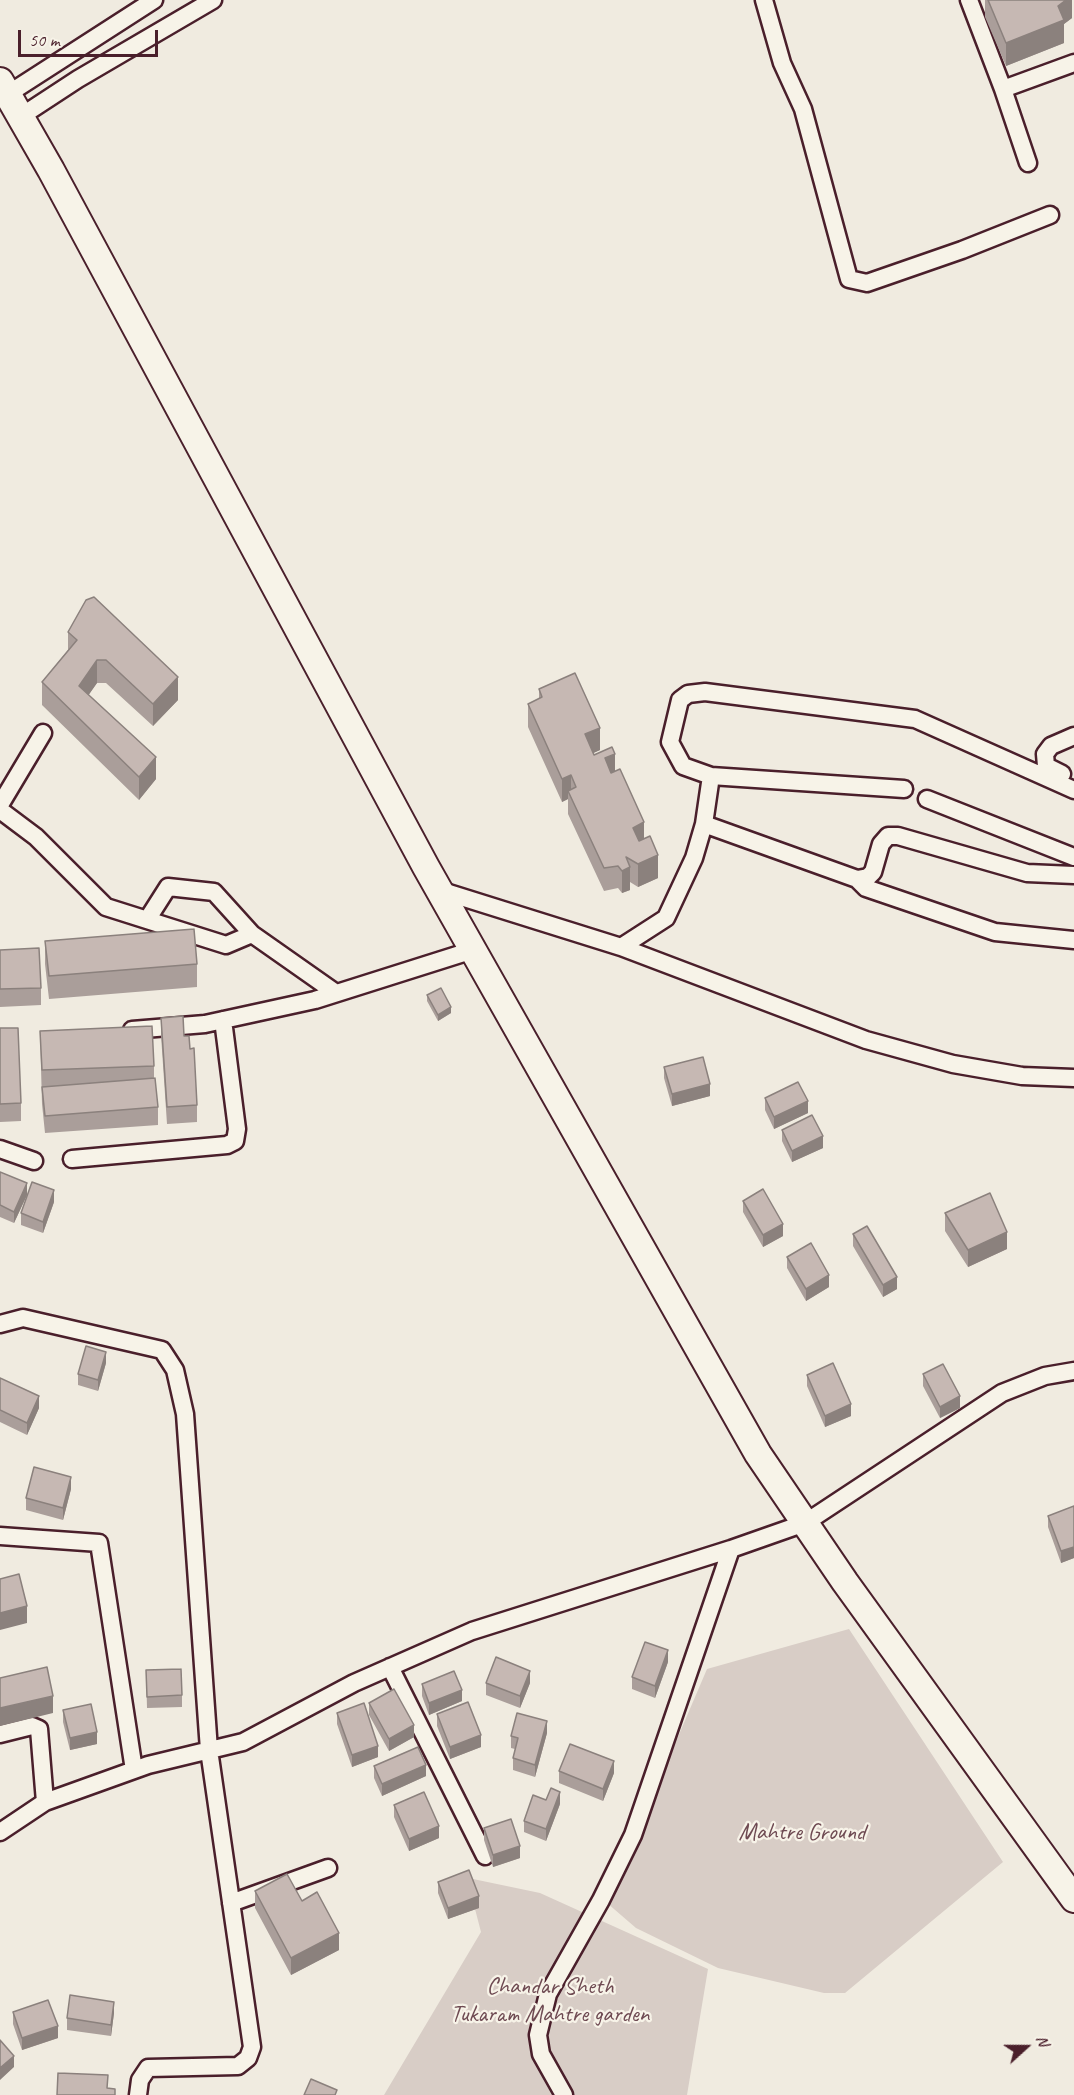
<!DOCTYPE html>
<html>
<head>
<meta charset="utf-8">
<style>
	body { margin:0 }
	#map { position:relative; width:1074px; height:2095px; overflow:hidden; background:#f0ebe0; font-family:Caveat,sans-serif }
	canvas { display:block }
	.north { position:absolute; left:996px; top:2017px; width:60px; height:60px; -webkit-text-stroke:4px #f7f3e8; paint-order:stroke; rotate:69deg; font-size:16px; font-weight:700; line-height:24px; text-align:center; color:#4a1f2b }
	.north::after { content:''; display:block; margin:auto; width:21px; height:27px; background:#4a1f2b; clip-path:polygon(50% 0,100% 100%,50% 72%,0 100%) }
	.scale { position:absolute; left:18px; top:30px; width:140px; height:27px; box-sizing:border-box; border:3px solid #4a1f2b; border-top:0; padding-left:8px; font-size:18px; line-height:21px; white-space:nowrap; color:#4a1f2b; -webkit-text-stroke:4px #f7f3e8; paint-order:stroke }
</style>
</head>
<body>
<div id="map">
<canvas width="1074" height="2095"></canvas>
<div class="north">N</div>
<div class="scale">50 m</div>
</div>
<script>
const g = document.querySelector('canvas').getContext('2d');
g.lineJoin = 'round';
function paint(path, color) { g.fillStyle = color; g.fill(path, 'evenodd'); }
const shape = rows => new Path2D(rows.map(r => 'M' + r).join(''));
function strokePath(path, color, width, dash) { g.strokeStyle = color; g.lineWidth = width; g.lineCap = dash ? 'butt' : 'round'; g.setLineDash(dash || []); g.stroke(path); }
function drawText(font, color, halo, rows, align = 'center') {
  g.font = font + ' Caveat,sans-serif'; g.lineWidth = 4.5; g.setLineDash([]); g.textBaseline = 'middle'; g.strokeStyle = halo; g.fillStyle = color; for (const [text, x, y, turn = 0] of rows) {
    g.save(); g.translate(x, y); g.rotate((+turn || 0) * Math.PI / 180); g.textAlign = isNaN(turn) ? turn : align; if (halo) g.strokeText(text, 0, 0); g.fillText(text, 0, 0); g.restore();
  }
}
paint(shape([
	[849,1629,1003,1862,845,1993,824,1993,718,1968,636,1928,607,1903,707,1669],
	[473,1879,540,1893,708,1969,687,2095,384,2095,481,1932,475,1909]
]), '#d8cdc6');
const street = shape([
	[764,0,782,63,803,109,849,279,867,283,962,250,1050,215],
	[969,0,1003,89],
	[8,94,154,0],
	[20,117,78,79,213,0],
	[1028,163,1003,89,1074,63],
	[1062,774,1046,766,1045,754,1051,746,1074,736],
	[711,776,904,789],
	[927,799,1074,857],
	[0,805,43,733],
	[0,810,36,837,106,907,226,945,252,934],
	[704,824,857,879,868,877,873,872,881,844,888,836,898,836,1027,873,1074,875],
	[857,879,866,888,995,932,1074,940],
	[439,890,621,947,866,1040,953,1064,1022,1076,1074,1078],
	[147,920,168,887,214,892,252,934,336,993],
	[621,947,666,918,694,858,704,824,711,776,683,766,670,742,680,700,688,694,705,692,915,719,1074,790],
	[132,1030,205,1024,315,1000,473,950],
	[0,1149,34,1161],
	[72,1159,227,1145,235,1141,237,1129,223,1020],
	[0,1324,23,1318,162,1350,175,1370,185,1414,209,1750,252,2047,248,2058,238,2066,148,2068,140,2080,138,2095],
	[0,1536,99,1543,134,1770],
	[390,1667,485,1856],
	[0,1734,32,1726,39,1729,45,1802],
	[0,1832,45,1802,148,1765,243,1742,354,1683,472,1631,731,1549,805,1523,1002,1393,1045,1376,1074,1371],
	[231,1903,328,1868],
	[564,2095,541,2054,538,2035,548,1994,601,1900,633,1835,731,1549]
]);
const primary = shape([
	[0,81,51,170,426,867,758,1454,845,1582,1074,1899]
]);
strokePath(street, '#4a1f2b', 21);
strokePath(primary, '#4a1f2b', 30);
strokePath(street, '#f7f3e8', 16);
strokePath(primary, '#f7f3e8', 26);
paint(shape([
	[985,0,1072,0,1072,18,1064,24,1064,43,1006,66,985,17],
	[68,632,178,700,153,726,106,683,97,683,88,695,156,779,139,800,42,705,42,682,68,650],
	[539,689,600,750,593,753,594,755,615,771,644,839,658,878,638,887,630,882,630,890,622,893,618,888,604,891,568,814,568,799,562,802,528,727,528,704,539,699],
	[45,941,197,964,197,987,49,999,45,964],
	[0,950,41,988,41,1005,0,1007],
	[427,995,451,1013,438,1021,427,1001],
	[161,1018,184,1036,197,1105,197,1122,167,1124,161,1035],
	[0,1028,21,1103,21,1121,0,1122],
	[40,1031,154,1066,154,1078,158,1107,158,1125,45,1133,42,1104],
	[664,1067,710,1096,672,1106,664,1078],
	[765,1098,808,1113,774,1129,765,1110],
	[782,1130,823,1148,792,1162,782,1141],
	[0,1173,27,1195,14,1223,0,1217],
	[743,1201,783,1236,763,1247,743,1212],
	[54,1202,43,1233,21,1225,21,1213],
	[945,1213,1007,1249,968,1267,945,1231],
	[853,1234,897,1289,883,1297,853,1246],
	[787,1257,829,1287,806,1301,787,1268],
	[106,1363,98,1391,78,1385,78,1374],
	[923,1374,960,1408,940,1418,923,1386],
	[807,1375,851,1416,825,1427,807,1386],
	[0,1378,39,1408,27,1435,0,1422],
	[71,1489,63,1520,26,1510,26,1498],
	[1074,1506,1074,1558,1061,1563,1048,1527,1048,1516],
	[668,1662,655,1698,632,1689,632,1677],
	[146,1670,182,1695,182,1707,147,1708],
	[486,1683,530,1683,520,1708,486,1695],
	[422,1684,462,1701,429,1715,422,1696],
	[369,1703,414,1737,389,1751,369,1715],
	[63,1710,97,1744,70,1750,63,1722],
	[337,1713,378,1757,352,1767,337,1724],
	[437,1714,481,1747,450,1759,437,1726],
	[547,1733,535,1777,513,1770,513,1758,515,1749,511,1748,511,1736],
	[374,1766,426,1776,382,1796,374,1778],
	[559,1771,614,1773,603,1801,559,1783],
	[560,1804,546,1841,524,1832,524,1821],
	[394,1805,439,1838,409,1851,394,1817],
	[484,1828,520,1858,493,1867,484,1840],
	[438,1882,479,1908,448,1919,438,1893],
	[255,1891,302,1901,339,1950,291,1975,255,1908],
	[13,2012,58,2038,22,2050,13,2024],
	[114,2013,111,2036,67,2030,67,2018]
]), '#aa9e9a');
paint(shape([
	[1066,0,1072,0,1072,18,1064,24,1064,43,1006,66,1006,43],
	[97,660,97,683,79,709,79,686],
	[178,677,178,700,153,726,153,704],
	[600,728,600,750,585,757,585,734],
	[615,754,615,777,605,781,605,758],
	[156,757,156,779,139,800,139,777],
	[571,775,571,797,568,791,568,799,562,802,562,779],
	[644,822,644,845,633,850,633,828],
	[658,855,658,878,638,887,638,864],
	[630,867,630,890,622,893,622,871],
	[451,1007,451,1013,438,1021,438,1015],
	[710,1084,710,1096,672,1106,672,1094],
	[808,1101,808,1113,774,1129,774,1117],
	[823,1136,823,1148,792,1162,792,1151],
	[27,1183,27,1195,14,1223,14,1212],
	[54,1190,54,1202,43,1233,43,1222],
	[783,1224,783,1236,763,1247,763,1235],
	[1007,1232,1007,1249,968,1267,968,1250],
	[829,1275,829,1287,806,1301,806,1289],
	[897,1277,897,1289,883,1297,883,1285],
	[106,1352,106,1363,98,1391,98,1380],
	[39,1396,39,1408,27,1435,27,1423],
	[960,1396,960,1408,940,1418,940,1407],
	[851,1404,851,1416,825,1427,825,1416],
	[71,1477,71,1489,63,1520,63,1508],
	[1074,1547,1074,1558,1061,1563,1061,1551],
	[27,1606,27,1623,0,1630,0,1613],
	[668,1650,668,1662,655,1698,655,1686],
	[530,1671,530,1683,520,1708,520,1696],
	[462,1690,462,1701,429,1715,429,1703],
	[53,1696,53,1713,0,1726,0,1708],
	[547,1721,547,1733,535,1777,535,1765],
	[414,1725,414,1737,389,1751,389,1739],
	[97,1732,97,1744,70,1750,70,1738],
	[481,1735,481,1747,450,1759,450,1747],
	[378,1746,378,1757,352,1767,352,1755],
	[614,1761,614,1773,603,1801,603,1789],
	[426,1765,426,1776,382,1796,382,1784],
	[560,1792,560,1804,546,1841,546,1829],
	[439,1826,439,1838,409,1851,409,1839],
	[520,1846,520,1858,493,1867,493,1855],
	[479,1896,479,1908,448,1919,448,1908],
	[339,1933,339,1950,291,1975,291,1958],
	[114,2002,114,2013,111,2036,111,2025],
	[58,2026,58,2038,22,2050,22,2038],
	[14,2056,14,2067,0,2080,0,2068]
]), '#8b817d');
const building = shape([
	[988,0,1066,0,1058,6,1064,20,1006,43,988,0],
	[94,597,178,677,153,704,106,660,97,660,79,686,156,757,139,777,42,682,77,640,68,632,86,600,94,597],
	[575,673,600,728,585,734,594,755,612,747,615,754,605,758,611,773,620,769,644,822,633,828,639,841,650,836,658,855,638,864,626,857,630,867,622,871,618,866,604,868,568,791,576,787,571,775,562,779,528,704,542,697,539,689,575,673],
	[194,929,197,964,49,976,45,941,194,929],
	[39,948,41,988,0,989,0,950,39,948],
	[441,988,451,1007,438,1015,427,995,441,988],
	[183,1016,184,1036,189,1036,190,1049,194,1048,197,1105,167,1107,161,1018,183,1016],
	[152,1026,154,1066,42,1070,40,1031,152,1026],
	[0,1028,18,1028,21,1103,0,1104,0,1028],
	[703,1057,710,1084,672,1094,664,1067,703,1057],
	[155,1078,158,1107,45,1116,42,1087,155,1078],
	[798,1082,808,1101,774,1117,765,1098,798,1082],
	[812,1115,823,1136,792,1151,782,1130,812,1115],
	[0,1172,27,1183,14,1212,0,1205,0,1172],
	[32,1182,54,1190,43,1222,21,1213,32,1182],
	[763,1189,783,1224,763,1235,743,1201,763,1189],
	[990,1193,1007,1232,968,1250,945,1213,990,1193],
	[867,1226,897,1277,883,1285,853,1234,867,1226],
	[811,1243,829,1275,806,1289,787,1257,811,1243],
	[86,1346,106,1352,98,1380,78,1374,86,1346],
	[833,1363,851,1404,825,1416,807,1375,833,1363],
	[943,1364,960,1396,940,1407,923,1374,943,1364],
	[0,1378,39,1396,27,1423,0,1410,0,1378],
	[34,1467,71,1477,63,1508,26,1498,34,1467],
	[1074,1506,1074,1547,1061,1551,1048,1516,1074,1506],
	[19,1574,27,1606,0,1613,0,1579,19,1574],
	[645,1642,668,1650,655,1686,632,1677,645,1642],
	[496,1657,530,1671,520,1696,486,1683,496,1657],
	[47,1667,53,1696,0,1708,0,1678,47,1667],
	[181,1669,182,1695,147,1697,146,1670,181,1669],
	[454,1671,462,1690,429,1703,422,1684,454,1671],
	[394,1689,414,1725,389,1739,369,1703,394,1689],
	[468,1702,481,1735,450,1747,437,1714,468,1702],
	[364,1703,378,1746,352,1755,337,1713,364,1703],
	[91,1704,97,1732,70,1738,63,1710,91,1704],
	[517,1713,547,1721,535,1765,513,1758,518,1738,511,1736,517,1713],
	[570,1744,614,1761,603,1789,559,1771,570,1744],
	[418,1747,426,1765,382,1784,374,1766,418,1747],
	[551,1788,560,1792,546,1829,524,1821,533,1795,546,1800,551,1788],
	[424,1792,439,1826,409,1839,394,1805,424,1792],
	[511,1819,520,1846,493,1855,484,1828,511,1819],
	[469,1870,479,1896,448,1908,438,1882,469,1870],
	[287,1874,302,1901,317,1892,339,1933,291,1958,255,1891,287,1874],
	[70,1995,114,2002,111,2025,67,2018,70,1995],
	[48,2000,58,2026,22,2038,13,2012,48,2000],
	[0,2040,14,2056,0,2068,0,2040],
	[58,2073,108,2075,107,2088,115,2089,115,2095,57,2095,58,2073],
	[311,2079,337,2090,335,2095,304,2095,311,2079]
]);
paint(building, '#c6b8b3');
strokePath(building, '#8b817d', 1.5);
drawText('24px', '#6e4a52', '#f7f3e8', [
	["Mahtre Ground",802,1833],
	["Chandar Sheth",550,1987],
	["Tukaram Mahtre garden",550,2015]
]);
</script>
</body>
</html>
